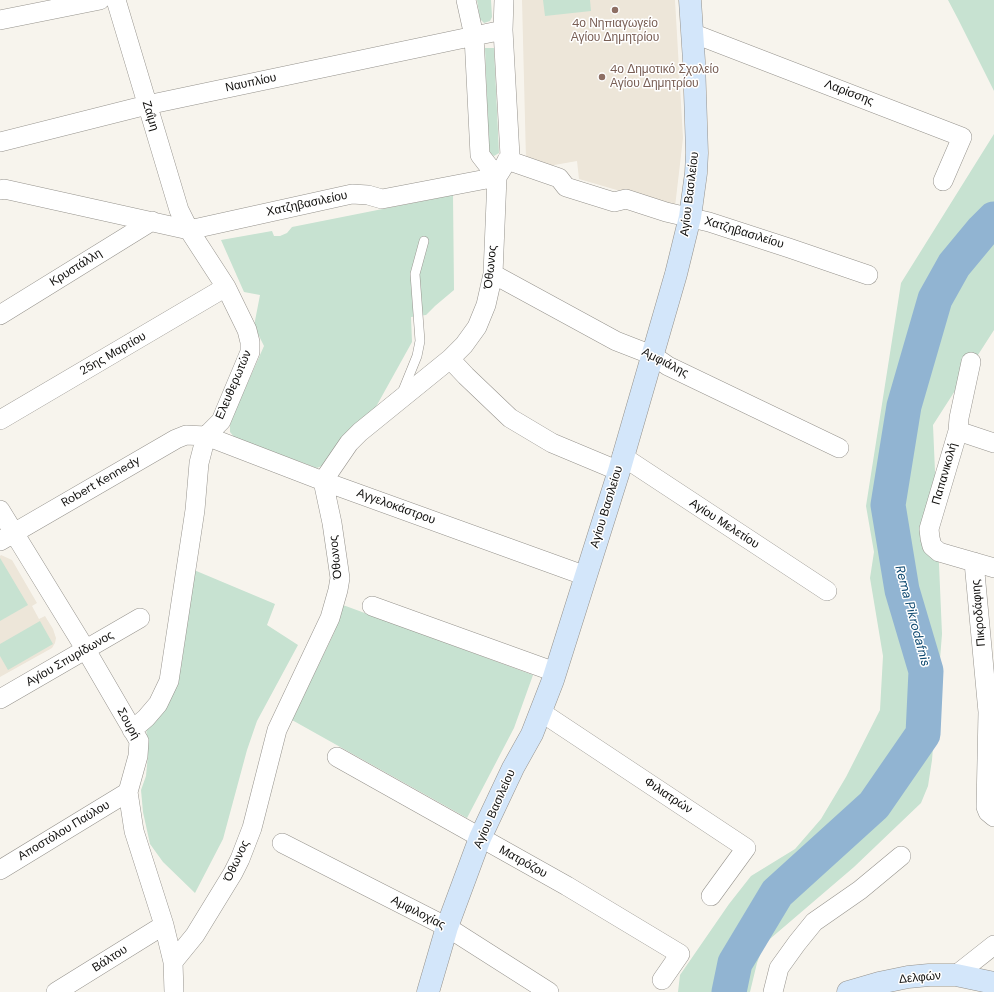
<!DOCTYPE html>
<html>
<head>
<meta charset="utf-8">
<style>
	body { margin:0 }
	canvas { display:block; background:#f7f4ed }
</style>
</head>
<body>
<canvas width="994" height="992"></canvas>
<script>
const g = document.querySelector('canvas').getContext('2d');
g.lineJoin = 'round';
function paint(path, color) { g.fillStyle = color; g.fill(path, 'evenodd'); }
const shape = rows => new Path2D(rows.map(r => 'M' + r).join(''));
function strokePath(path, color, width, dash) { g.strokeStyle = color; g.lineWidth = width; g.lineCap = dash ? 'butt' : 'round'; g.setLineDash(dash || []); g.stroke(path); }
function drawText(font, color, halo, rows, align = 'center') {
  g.font = font + ' "DM Sans",sans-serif'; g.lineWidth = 3; g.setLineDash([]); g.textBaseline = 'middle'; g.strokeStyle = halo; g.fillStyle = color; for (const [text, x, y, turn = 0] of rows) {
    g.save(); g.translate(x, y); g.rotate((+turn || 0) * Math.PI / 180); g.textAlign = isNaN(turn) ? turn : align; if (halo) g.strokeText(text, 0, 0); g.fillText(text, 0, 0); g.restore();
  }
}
paint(shape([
	[522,0,675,0,683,138,675,207,579,179,577,161,543,167,526,160],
	[1,555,12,560,37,603,32,606,39,619,45,616,53,629,56,638,55,643,52,648,0,677,0,556]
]), '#ede6d9');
paint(shape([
	[477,0,491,0,492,17,490,21,484,23,480,19],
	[543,0,590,0,591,11,545,16],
	[948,0,994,0,994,91,958,19],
	[485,48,494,48,499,153,494,156,489,152],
	[994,134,994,330,933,425,942,634,932,760,928,786,921,803,854,867,764,944,757,963,750,992,678,992,680,975,729,904,751,876,795,849,821,819,846,777,880,710,883,656,870,578,874,552,866,506,901,283],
	[453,195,454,290,435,306,426,315,411,317,412,342,372,414,324,465,317,468,235,438,230,432,230,425,232,418,264,346,254,326,260,295,244,292,221,240,272,231,274,236,280,236,287,233,292,227],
	[0,558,28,605,0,621],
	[194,570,275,604,267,625,298,645,257,721,247,750,223,839,195,893,163,862,150,844,143,812,141,790,146,776,148,754,146,725,177,684,182,661],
	[343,605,533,675,514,728,467,818,292,720,334,633],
	[40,621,53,644,8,670,0,656,0,644]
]), '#c7e2d1');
strokePath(shape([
	[729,992,735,963,777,893,874,805,923,734,926,671,902,590,888,505,904,406,935,299,954,265,983,230,994,219]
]), '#91b4d2', 35);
const lane = shape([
	[402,393,417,356,420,341,415,274,424,241]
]);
const street = shape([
	[116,0,179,210,189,230,226,287,247,330,250,342,250,352,221,421,206,436,199,463,195,510,169,681,158,704,146,718,132,730],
	[466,0,474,36,480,155,497,177],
	[0,20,100,0],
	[692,33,962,137,943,181],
	[0,142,147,105,503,30],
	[507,160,559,178,566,187,614,202,626,199,666,212,709,222,789,248,868,275],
	[0,190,4,189,189,230,352,194,368,195,382,199,497,177],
	[493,274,616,341,652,355,668,366,839,448],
	[0,315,152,221],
	[450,359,466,376,510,418,552,443,619,471],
	[0,420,226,287],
	[958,431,959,418,971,362],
	[994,443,958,431,929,529,930,538,932,546,939,552,994,568],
	[622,456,827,591],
	[0,510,86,650,139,741,138,756,128,792,134,831,164,925,173,962],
	[0,541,176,439,186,435,206,436,323,481,586,576],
	[974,562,988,712,986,807,988,812,994,817],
	[372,606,555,672],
	[0,699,140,618],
	[541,712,746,848,711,896],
	[337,757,567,886,680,954,662,980],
	[282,843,447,927,549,992],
	[0,870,128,792],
	[956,975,994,945],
	[56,992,164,925],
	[174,992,173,962,195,935,233,873,240,859,252,828,277,730,330,618,338,590,340,578,332,523,323,481,349,443,360,432,450,359,464,345,477,327,486,305,493,274,497,177,510,156,503,30,504,0],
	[773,992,779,968,797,943,814,922,860,890,901,856]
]);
const secondary = shape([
	[428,992,447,927,480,838,513,768,532,734,553,680,619,471,676,274,690,217,696,173,697,153,694,61,690,0],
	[848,992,879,983,908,977,929,975,956,975,994,983]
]);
strokePath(lane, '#96938d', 10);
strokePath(street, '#96938d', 20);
strokePath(secondary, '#96938d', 23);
strokePath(lane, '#fff', 9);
strokePath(street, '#fff', 19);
strokePath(secondary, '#d3e6fa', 22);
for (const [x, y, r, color] of [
	[615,10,4,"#8d6e63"],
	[602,77,4,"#8d6e63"]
]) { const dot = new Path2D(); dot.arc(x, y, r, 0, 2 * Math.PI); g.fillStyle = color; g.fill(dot); strokePath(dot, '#fff', 1.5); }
drawText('12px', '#785e54', '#fff', [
	["4ο Νηπιαγωγείο",615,24],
	["Αγίου Δημητρίου",615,38],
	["4ο Δημοτικό Σχολείο",610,70,"left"],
	["Αγίου Δημητρίου",610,84,"left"]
]);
drawText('12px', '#100f0d', '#fff', [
	["Ναυπλίου",251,83,-12],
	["Λαρίσσης",849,93,21],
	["Ζαΐμη",150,116,73],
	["Αγίου Βασιλείου",690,194,-83],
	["Χατζηβασιλείου",307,204,-12],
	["Χατζηβασιλείου",744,233,17],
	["Όθωνος",491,267,-84],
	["Κρυστάλλη",76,268,-32],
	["25ης Μαρτίου",113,354,-30],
	["Αμφιάλης",665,363,27],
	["Ελευθερωτών",234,385,-67],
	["Παπανικολή",945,474,-74],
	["Robert Kennedy",101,482,-30],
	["Αγγελοκάστρου",396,507,20],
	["Αγίου Βασιλείου",607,507,-73],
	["Αγίου Μελετίου",724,524,33],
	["Όθωνος",336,557,-96],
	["Πικροδάφιης",979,613,-95],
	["Αγίου Σπυρίδωνος",70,659,-30],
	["Σουρή",128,724,61],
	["Φιλιατρών",668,796,34],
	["Αγίου Βασιλείου",495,809,-66],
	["Αποστόλου Παύλου",64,831,-31],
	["Όθωνος",237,861,-65],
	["Ματρόζου",523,862,29],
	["Αμφιλοχίας",418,913,27],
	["Βάλτου",110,959,-32],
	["Δελφών",920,978,-5]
]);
drawText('italic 13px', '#0e4970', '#fff', [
	["Rema Pikrodafnis",912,616,75]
]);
</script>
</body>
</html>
